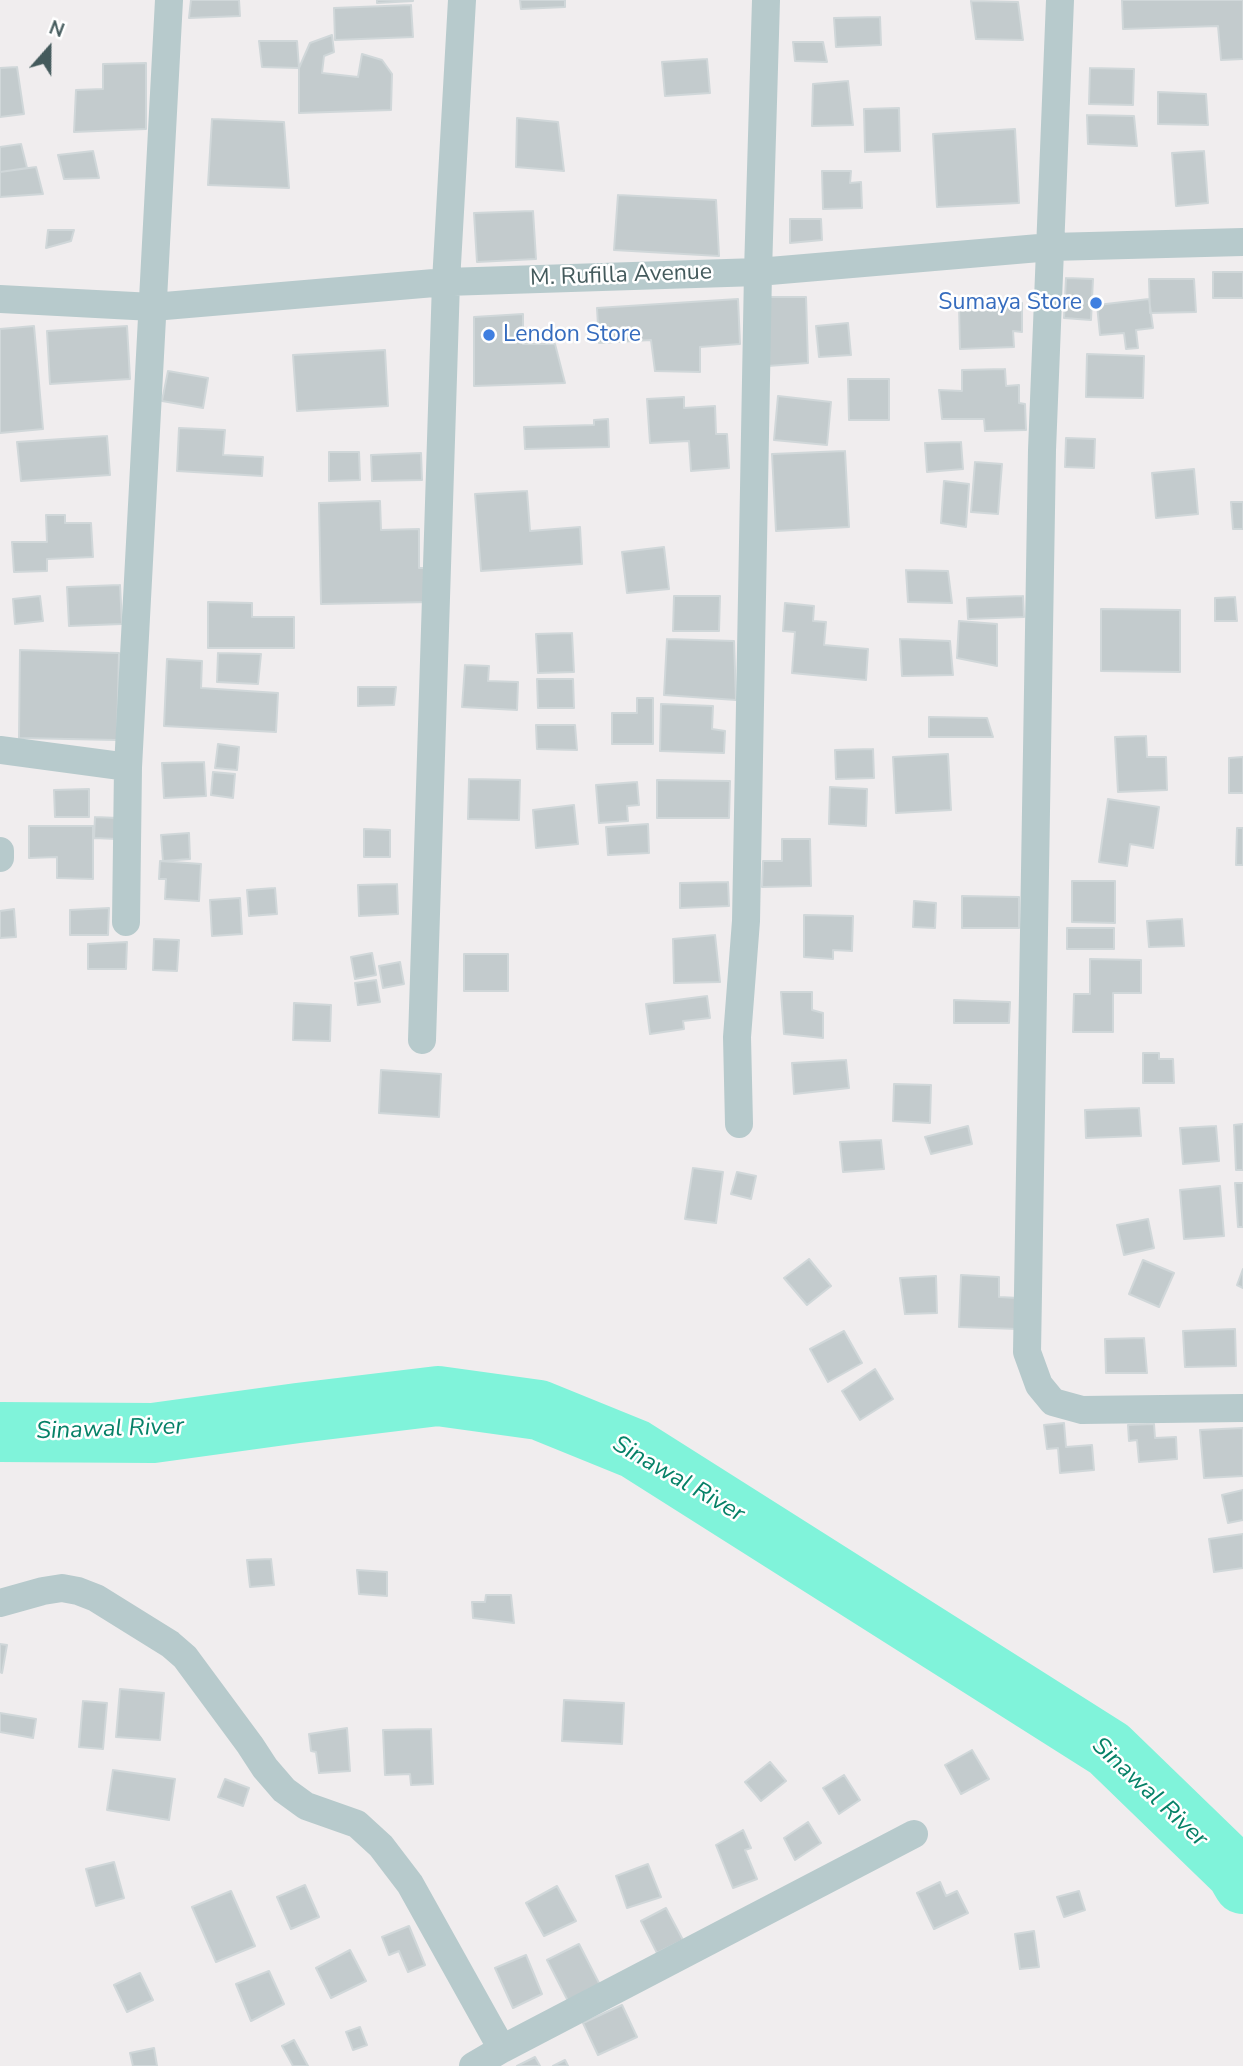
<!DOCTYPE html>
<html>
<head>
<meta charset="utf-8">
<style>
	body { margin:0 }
	#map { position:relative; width:1243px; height:2066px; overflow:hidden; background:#f0edee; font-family:"Nunito Sans",sans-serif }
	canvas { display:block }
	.north { position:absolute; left:14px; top:14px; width:70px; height:70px; -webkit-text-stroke:5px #fff; paint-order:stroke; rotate:21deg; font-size:19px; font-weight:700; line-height:28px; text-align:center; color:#445a5c }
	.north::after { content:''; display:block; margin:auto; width:24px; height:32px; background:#445a5c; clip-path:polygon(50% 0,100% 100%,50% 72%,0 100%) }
</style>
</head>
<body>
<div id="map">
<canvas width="1243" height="2066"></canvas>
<div class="north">N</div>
</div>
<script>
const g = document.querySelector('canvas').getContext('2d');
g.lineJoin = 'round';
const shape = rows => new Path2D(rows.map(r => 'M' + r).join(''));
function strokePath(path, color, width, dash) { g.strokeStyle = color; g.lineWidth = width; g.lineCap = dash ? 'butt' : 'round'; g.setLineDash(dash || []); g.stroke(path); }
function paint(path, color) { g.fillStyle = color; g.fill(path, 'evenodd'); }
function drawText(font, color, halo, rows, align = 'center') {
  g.font = font + ' "Nunito Sans",sans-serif'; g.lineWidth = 5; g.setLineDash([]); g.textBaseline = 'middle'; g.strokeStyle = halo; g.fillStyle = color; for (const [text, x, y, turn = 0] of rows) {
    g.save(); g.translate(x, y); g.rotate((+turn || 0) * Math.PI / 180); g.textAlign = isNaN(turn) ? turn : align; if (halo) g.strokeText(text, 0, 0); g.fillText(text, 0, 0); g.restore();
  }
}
strokePath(shape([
	[0,1432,153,1433,298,1413,438,1396,539,1410,635,1449,1109,1749,1236,1872,1243,1884]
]), '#80f3da', 60);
const building = shape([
	[191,0,239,0,240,16,189,18,191,0],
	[377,0,413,0,413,1,377,3,377,0],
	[520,0,565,0,565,7,521,9,520,0],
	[1122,0,1243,0,1243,59,1221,60,1218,26,1123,29,1122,0],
	[971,1,1018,2,1023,40,976,39,971,1],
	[411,5,413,37,335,40,334,8,411,5],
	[880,17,881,45,836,47,834,18,880,17],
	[332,35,334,52,324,56,322,73,358,77,362,54,382,60,392,74,391,110,299,113,299,68,310,43,332,35],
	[259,41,297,41,299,68,262,67,259,41],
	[793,42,823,42,827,62,795,61,793,42],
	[707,59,710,93,665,96,662,62,707,59],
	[146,63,146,129,74,132,76,90,103,89,103,64,146,63],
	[17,67,24,114,0,117,0,68,17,67],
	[1090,68,1134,69,1133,105,1089,104,1090,68],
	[848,81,853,125,812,126,813,84,848,81],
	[1158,92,1206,94,1208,125,1158,124,1158,92],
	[899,108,900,151,865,152,864,109,899,108],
	[1087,115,1134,116,1137,146,1088,144,1087,115],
	[517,118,558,122,564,171,516,167,517,118],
	[212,119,284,122,289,188,208,185,212,119],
	[1015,129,1019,203,937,207,933,134,1015,129],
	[21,144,27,168,0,172,0,147,21,144],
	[93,151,99,178,64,179,58,155,93,151],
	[1204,151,1208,203,1176,206,1172,153,1204,151],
	[36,167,43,194,0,197,0,172,36,167],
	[822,171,851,171,850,183,861,182,862,208,823,209,822,171],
	[618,195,716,200,719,256,614,250,618,195],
	[533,211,536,259,477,262,474,213,533,211],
	[790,219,821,219,822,240,790,243,790,219],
	[48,230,74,230,71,241,46,248,48,230],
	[1213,272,1243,272,1243,298,1213,298,1213,272],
	[1066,278,1093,279,1091,320,1064,318,1066,278],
	[1149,279,1194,279,1196,312,1150,313,1149,279],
	[767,297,806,297,808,363,768,366,767,297],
	[738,299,740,344,700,347,700,372,655,371,651,340,599,343,597,308,738,299],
	[1149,299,1153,328,1136,330,1138,348,1126,349,1124,333,1100,335,1097,305,1149,299],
	[1022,303,1022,332,1013,331,1014,347,960,349,959,305,1022,303],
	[523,314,523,344,555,344,565,383,474,386,474,317,523,314],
	[848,323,851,355,819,357,816,326,848,323],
	[34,326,43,429,0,433,0,329,34,326],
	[127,326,130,379,50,384,47,331,127,326],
	[385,350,388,406,297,411,293,355,385,350],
	[1087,354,1144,356,1143,398,1086,397,1087,354],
	[1005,369,1006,386,1019,385,1019,403,1025,404,1026,430,985,431,984,419,942,419,939,390,962,391,962,370,1005,369],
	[168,371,208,378,203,408,162,401,168,371],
	[848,379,889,379,889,420,849,420,848,379],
	[778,396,831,402,827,445,774,440,778,396],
	[684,397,684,408,715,406,716,434,727,434,729,468,691,471,689,441,650,443,647,399,684,397],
	[608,419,609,447,525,449,524,427,594,425,594,420,608,419],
	[179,428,225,430,223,455,263,457,262,476,177,471,179,428],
	[107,436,110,475,21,481,17,442,107,436],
	[1066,438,1095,439,1094,468,1065,467,1066,438],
	[961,442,963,469,927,472,925,443,961,442],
	[845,451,849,527,776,531,772,454,845,451],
	[329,452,359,452,360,480,329,481,329,452],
	[421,453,422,480,372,481,371,455,421,453],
	[975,462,1002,464,998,514,971,512,975,462],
	[1194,469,1198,514,1156,518,1152,473,1194,469],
	[944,481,969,484,966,527,941,523,944,481],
	[527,491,530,531,580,527,582,564,481,571,475,494,527,491],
	[380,501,381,530,419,529,419,568,430,568,431,602,321,604,319,503,380,501],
	[1231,502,1243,502,1243,529,1233,529,1231,502],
	[46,515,65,515,65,523,91,523,93,557,47,559,47,571,14,572,12,542,47,542,46,515],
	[664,547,669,589,627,593,622,552,664,547],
	[906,570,948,571,952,603,908,602,906,570],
	[120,585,122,624,69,626,67,587,120,585],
	[40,596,43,621,15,624,13,599,40,596],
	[674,596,720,596,719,631,673,631,674,596],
	[1023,596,1024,617,968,619,967,598,1023,596],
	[1235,597,1237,621,1215,621,1215,598,1235,597],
	[208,602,252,603,252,617,294,617,294,648,208,648,208,602],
	[785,603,814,606,813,621,826,622,824,645,868,649,866,680,792,673,795,632,783,631,785,603],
	[1101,609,1180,610,1180,672,1101,671,1101,609],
	[959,621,997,624,997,666,957,658,959,621],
	[572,633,574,672,538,673,536,634,572,633],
	[667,639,734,641,736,700,664,695,667,639],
	[900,639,950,641,953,675,902,676,900,639],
	[20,650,119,653,117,740,19,738,20,650],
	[218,653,261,654,258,684,217,682,218,653],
	[167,659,202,661,201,688,278,693,276,732,164,726,167,659],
	[465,665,489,666,488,681,518,682,517,710,462,707,465,665],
	[537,679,573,679,574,708,538,708,537,679],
	[358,687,396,687,394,705,358,706,358,687],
	[637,698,653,698,653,744,612,744,612,713,637,713,637,698],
	[661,704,713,706,712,729,725,731,724,753,660,751,661,704],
	[929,717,987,718,993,737,929,737,929,717],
	[536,725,575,725,577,750,537,749,536,725],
	[1146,736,1147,757,1166,757,1167,790,1118,792,1115,737,1146,736],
	[218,744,239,747,237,770,215,768,218,744],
	[873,749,874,778,836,779,835,750,873,749],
	[948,754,951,810,896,813,893,757,948,754],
	[1243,757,1243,793,1229,793,1229,758,1243,757],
	[204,762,206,796,164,798,162,763,204,762],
	[213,772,235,774,233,798,211,795,213,772],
	[469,779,520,780,519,820,468,819,469,779],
	[657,780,730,781,729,818,657,818,657,780],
	[637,782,639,805,627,806,628,821,599,823,596,785,637,782],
	[830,787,867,789,866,826,829,824,830,787],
	[89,789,89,817,55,817,54,790,89,789],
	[1108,799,1159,807,1153,848,1130,844,1127,866,1099,862,1108,799],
	[574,805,578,844,536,848,533,810,574,805],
	[95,817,118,818,117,839,94,838,95,817],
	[648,824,649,853,608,855,606,827,648,824],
	[29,826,93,826,93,879,57,878,57,857,29,858,29,826],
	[1237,828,1243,828,1243,865,1236,865,1237,828],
	[364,829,390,830,390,857,364,857,364,829],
	[189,833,190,859,163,861,161,835,189,833],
	[782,839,810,839,811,886,762,887,763,861,782,861,782,839],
	[160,861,201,864,199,901,165,899,166,879,159,879,160,861],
	[1072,881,1115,881,1115,923,1072,922,1072,881],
	[728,882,729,906,680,908,680,883,728,882],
	[397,884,398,914,359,916,358,885,397,884],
	[275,888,277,914,249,916,247,890,275,888],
	[962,896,1019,897,1019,928,962,928,962,896],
	[240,898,242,934,212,936,210,900,240,898],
	[914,901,936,903,935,928,913,927,914,901],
	[109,908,108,935,70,935,70,910,109,908],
	[14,909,16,937,0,938,0,911,14,909],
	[804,915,853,916,852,951,833,950,833,959,804,957,804,915],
	[1182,919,1184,946,1149,947,1147,921,1182,919],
	[1067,928,1114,928,1114,949,1067,949,1067,928],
	[715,935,720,982,674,983,673,939,715,935],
	[154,939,179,940,177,971,153,970,154,939],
	[127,942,126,969,88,969,88,944,127,942],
	[372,953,376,975,355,979,351,957,372,953],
	[464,954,508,954,508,991,464,991,464,954],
	[1090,959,1141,960,1141,993,1113,993,1113,1032,1073,1032,1074,994,1090,994,1090,959],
	[400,962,404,984,383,988,379,966,400,962],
	[376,980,380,1002,358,1005,355,983,376,980],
	[781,992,812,992,812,1010,823,1013,823,1038,784,1034,781,992],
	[707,996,710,1018,683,1021,684,1029,650,1034,646,1004,707,996],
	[954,1000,1010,1002,1009,1023,954,1023,954,1000],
	[294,1003,331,1005,330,1041,293,1040,294,1003],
	[1143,1053,1159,1053,1159,1059,1173,1059,1174,1083,1143,1083,1143,1053],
	[846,1060,849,1088,794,1094,792,1063,846,1060],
	[381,1070,441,1074,439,1117,379,1113,381,1070],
	[894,1084,931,1085,930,1123,893,1121,894,1084],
	[1139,1108,1141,1136,1086,1138,1085,1110,1139,1108],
	[1243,1124,1243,1170,1236,1170,1234,1125,1243,1124],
	[968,1126,972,1144,931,1154,925,1137,968,1126],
	[1216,1126,1219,1161,1183,1164,1180,1128,1216,1126],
	[881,1140,884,1169,843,1172,840,1142,881,1140],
	[693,1168,723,1172,716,1223,685,1219,693,1168],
	[737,1172,756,1176,751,1199,731,1194,737,1172],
	[1235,1183,1243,1183,1243,1227,1238,1227,1235,1183],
	[1220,1186,1224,1236,1184,1239,1180,1190,1220,1186],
	[1148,1219,1154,1248,1124,1255,1117,1225,1148,1219],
	[809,1259,831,1286,807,1305,784,1278,809,1259],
	[1143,1260,1174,1273,1159,1307,1129,1294,1143,1260],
	[1243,1269,1243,1288,1237,1285,1243,1269],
	[961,1275,999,1277,999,1297,1019,1298,1018,1329,959,1327,961,1275],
	[936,1276,937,1313,905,1314,900,1278,936,1276],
	[1235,1329,1236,1366,1185,1367,1183,1331,1235,1329],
	[844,1331,862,1363,828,1382,810,1349,844,1331],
	[1144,1338,1147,1373,1106,1373,1105,1339,1144,1338],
	[875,1369,893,1399,860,1420,842,1391,875,1369],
	[1064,1423,1066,1447,1092,1445,1094,1470,1060,1473,1058,1448,1047,1449,1044,1425,1064,1423],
	[1154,1424,1155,1438,1176,1437,1177,1459,1139,1462,1137,1440,1129,1441,1128,1425,1154,1424],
	[1243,1428,1243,1476,1204,1478,1200,1430,1243,1428],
	[1243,1490,1243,1520,1228,1523,1222,1495,1243,1490],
	[1243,1534,1243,1568,1214,1572,1209,1539,1243,1534],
	[271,1559,274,1585,250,1587,247,1560,271,1559],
	[357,1570,387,1572,387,1596,359,1594,357,1570],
	[486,1595,511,1595,514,1623,473,1618,472,1602,485,1602,486,1595],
	[0,1644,7,1645,2,1673,0,1672,0,1644],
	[120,1689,164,1693,160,1740,116,1737,120,1689],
	[564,1700,624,1703,622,1744,562,1741,564,1700],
	[83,1701,107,1703,103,1749,79,1747,83,1701],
	[0,1713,36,1719,33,1738,0,1732,0,1713],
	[347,1728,350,1771,319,1773,316,1752,311,1751,309,1734,347,1728],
	[431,1729,433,1784,411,1785,410,1774,385,1775,383,1730,431,1729],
	[972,1750,989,1779,961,1794,945,1765,972,1750],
	[770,1762,786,1781,761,1801,745,1782,770,1762],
	[113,1770,175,1779,169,1820,107,1810,113,1770],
	[844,1775,860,1800,839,1814,823,1788,844,1775],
	[225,1779,249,1788,243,1806,218,1797,225,1779],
	[808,1822,821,1843,795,1860,784,1838,808,1822],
	[743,1830,751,1848,745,1850,757,1879,733,1888,716,1845,743,1830],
	[114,1862,124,1898,96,1906,86,1869,114,1862],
	[648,1864,661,1897,627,1908,616,1876,648,1864],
	[940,1882,946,1896,957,1891,968,1913,934,1929,917,1893,940,1882],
	[305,1885,319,1917,291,1929,277,1897,305,1885],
	[557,1886,576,1921,544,1936,526,1903,557,1886],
	[231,1891,255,1946,216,1962,192,1907,231,1891],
	[1079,1891,1085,1910,1064,1917,1057,1897,1079,1891],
	[666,1908,683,1940,657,1953,641,1921,666,1908],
	[409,1926,425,1965,408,1972,399,1951,389,1955,382,1937,409,1926],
	[1034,1931,1039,1967,1020,1969,1015,1934,1034,1931],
	[579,1944,601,1987,569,2003,547,1960,579,1944],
	[350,1950,366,1981,331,1998,316,1968,350,1950],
	[526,1955,542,1994,513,2008,495,1968,526,1955],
	[269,1971,284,2004,251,2021,236,1984,269,1971],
	[140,1973,153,2000,127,2012,114,1985,140,1973],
	[622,2005,637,2037,598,2055,583,2023,622,2005],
	[360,2027,367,2045,353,2050,346,2032,360,2027],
	[294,2040,308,2066,293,2066,282,2046,294,2040],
	[154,2048,157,2066,133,2066,130,2053,154,2048],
	[535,2057,540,2066,517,2066,535,2057],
	[565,2060,568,2066,553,2066,565,2060]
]);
paint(building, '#c3cbcd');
strokePath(building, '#d0d7d9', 2);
strokePath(shape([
	[1060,0,1042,450,1027,1352,1039,1385,1053,1402,1082,1410,1243,1408],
	[0,299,153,307,446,282,758,272,1051,247,1243,242],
	[0,750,128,767],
	[0,851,0,858],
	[126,922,128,767,169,0],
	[422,1040,446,282,462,0],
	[739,1124,737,1037,746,921,758,272,766,0],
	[0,1603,43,1591,62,1588,78,1591,96,1598,170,1644,185,1657,250,1745,265,1768,284,1790,306,1806,357,1824,381,1846,410,1884,502,2049],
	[473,2066,502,2049,914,1834]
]), '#b7cacc', 28);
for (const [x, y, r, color] of [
	[1096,303,7,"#3f7fe0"],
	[489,335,7,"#3f7fe0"]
]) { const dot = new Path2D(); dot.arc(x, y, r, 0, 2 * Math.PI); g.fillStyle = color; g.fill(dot); strokePath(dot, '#fff', 2.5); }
drawText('23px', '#445a5c', '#fff', [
	["M. Rufilla Avenue",621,276,-2]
]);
drawText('23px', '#366cbe', '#fff', [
	["Sumaya Store",1082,303],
	["Lendon Store",503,335,"left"]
], 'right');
drawText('italic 24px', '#068167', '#fff', [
	["Sinawal River",110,1430,-2],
	["Sinawal River",678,1480,30],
	["Sinawal River",1149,1793,43]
]);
</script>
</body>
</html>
